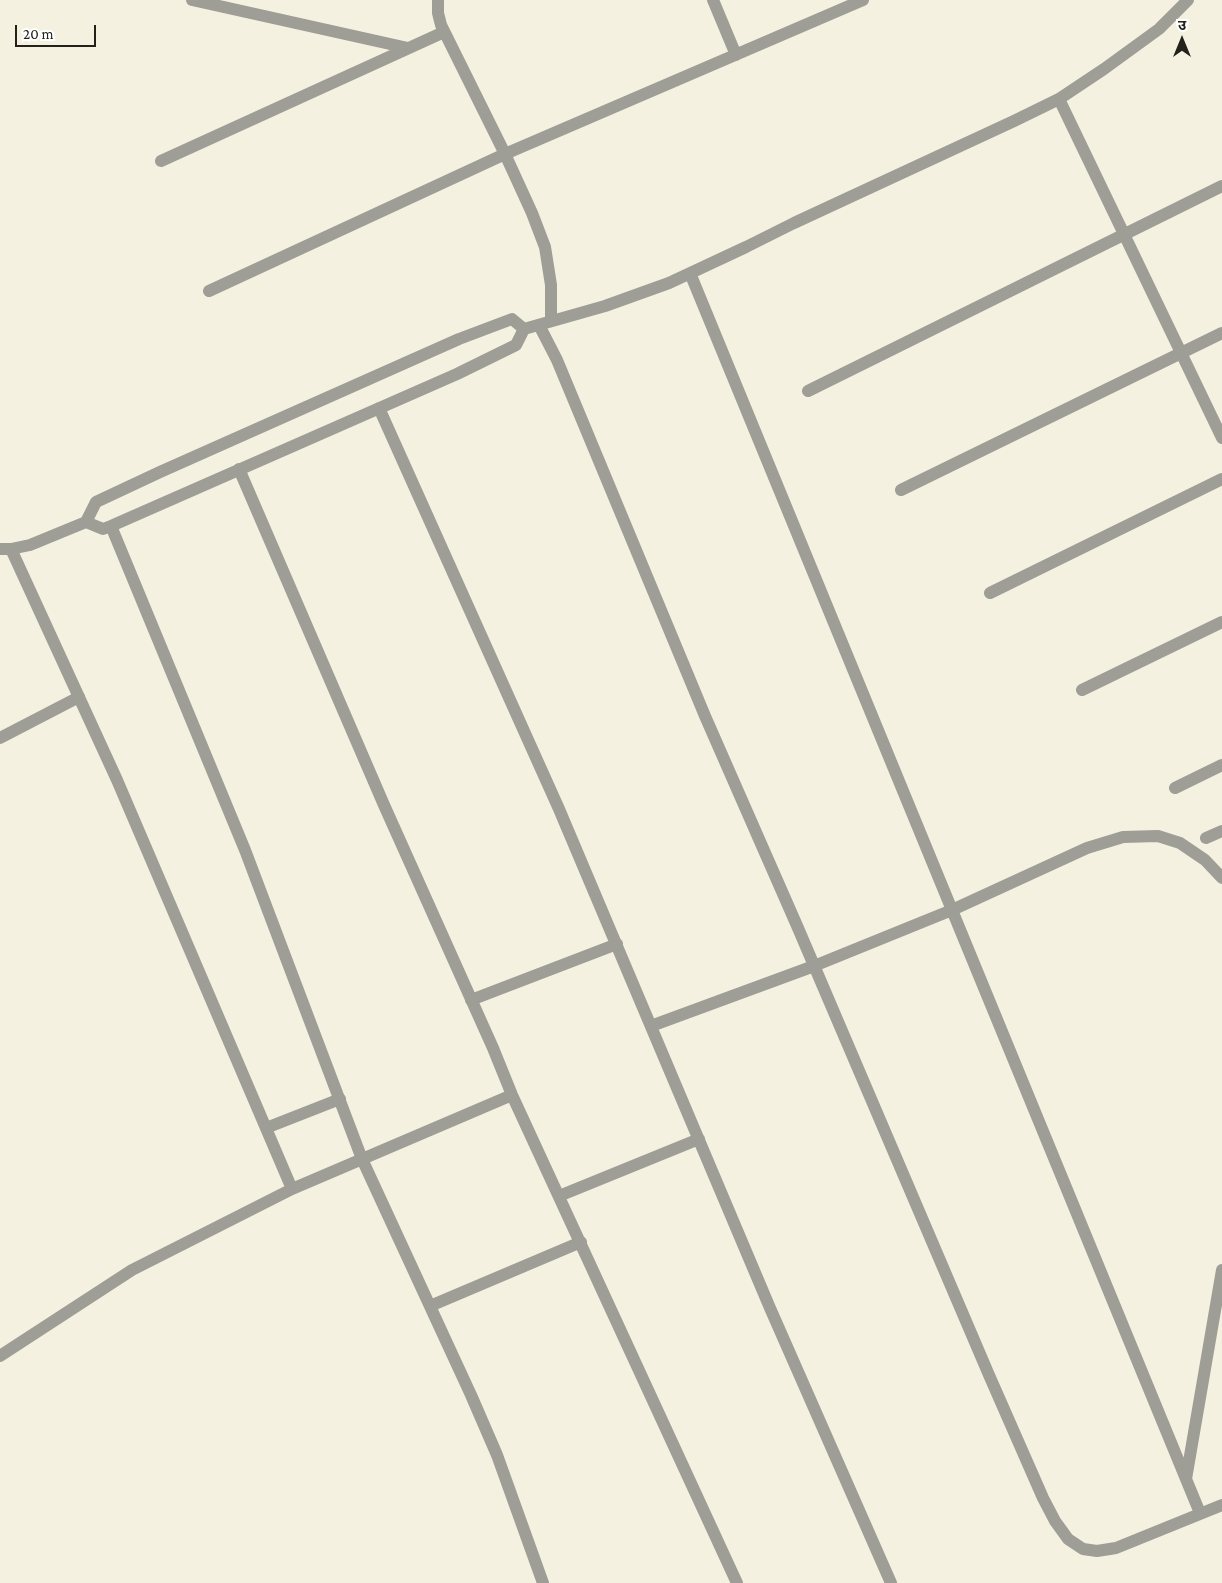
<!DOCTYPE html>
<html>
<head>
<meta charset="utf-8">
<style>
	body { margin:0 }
	#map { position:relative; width:1222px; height:1583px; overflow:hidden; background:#f4f1e0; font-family:"Crimson Pro","Noto Sans Devanagari",serif }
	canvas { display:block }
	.north { position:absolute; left:1157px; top:15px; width:50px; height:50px; -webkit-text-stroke:4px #fff; paint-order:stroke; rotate:0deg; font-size:14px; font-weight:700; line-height:20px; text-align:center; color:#22211a }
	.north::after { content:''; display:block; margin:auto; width:18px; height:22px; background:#22211a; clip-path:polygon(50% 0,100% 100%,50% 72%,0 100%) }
	.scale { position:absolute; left:15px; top:25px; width:81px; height:22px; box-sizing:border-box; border:2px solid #22211a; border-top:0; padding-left:6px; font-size:15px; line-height:18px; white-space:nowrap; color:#22211a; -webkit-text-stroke:4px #fff; paint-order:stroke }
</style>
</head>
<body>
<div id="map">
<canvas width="1222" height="1583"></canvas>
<div class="north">उ</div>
<div class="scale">20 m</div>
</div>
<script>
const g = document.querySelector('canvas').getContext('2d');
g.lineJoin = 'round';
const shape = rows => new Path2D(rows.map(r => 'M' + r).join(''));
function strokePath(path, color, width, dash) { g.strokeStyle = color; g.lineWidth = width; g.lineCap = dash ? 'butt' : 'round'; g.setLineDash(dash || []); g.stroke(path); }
strokePath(shape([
	[0,738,79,697],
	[1206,838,1222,831]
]), '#9e9d96', 12);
strokePath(shape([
	[192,0,408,48],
	[438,0,438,13,441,25,505,154,532,213,545,247,551,285,551,321],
	[713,0,736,55],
	[1059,99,1222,438],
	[161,161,444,32],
	[690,273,1200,1513],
	[209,291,505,154,863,0],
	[539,325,557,360,705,716,798,928,989,1375,1043,1498,1055,1521,1068,1539,1083,1549,1097,1551,1116,1548,1222,1505],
	[808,391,1222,186],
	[379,408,559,809,770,1308,891,1583],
	[239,469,384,805,493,1048,512,1095,737,1583],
	[901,490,1222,333],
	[86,522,103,529,111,526,457,374,516,345,524,329,605,306,669,283,746,247,794,223,1014,121,1059,99,1104,69,1159,29,1188,0],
	[111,526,245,850,362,1159,471,1395,497,1455,543,1583],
	[0,549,11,549,30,545,86,522,96,502,160,472,459,339,512,319,524,329],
	[11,549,117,780,292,1189],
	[990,593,1222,479],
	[1082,690,1222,622],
	[1175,788,1222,765],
	[471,1000,617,944],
	[651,1026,814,966,952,910,1087,848,1123,837,1158,836,1180,843,1205,860,1222,878],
	[266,1128,340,1099],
	[559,1196,699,1139],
	[430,1306,581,1242],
	[0,1356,132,1270,292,1189,512,1095],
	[1186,1479,1222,1270]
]), '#9e9d96', 12);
</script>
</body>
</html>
